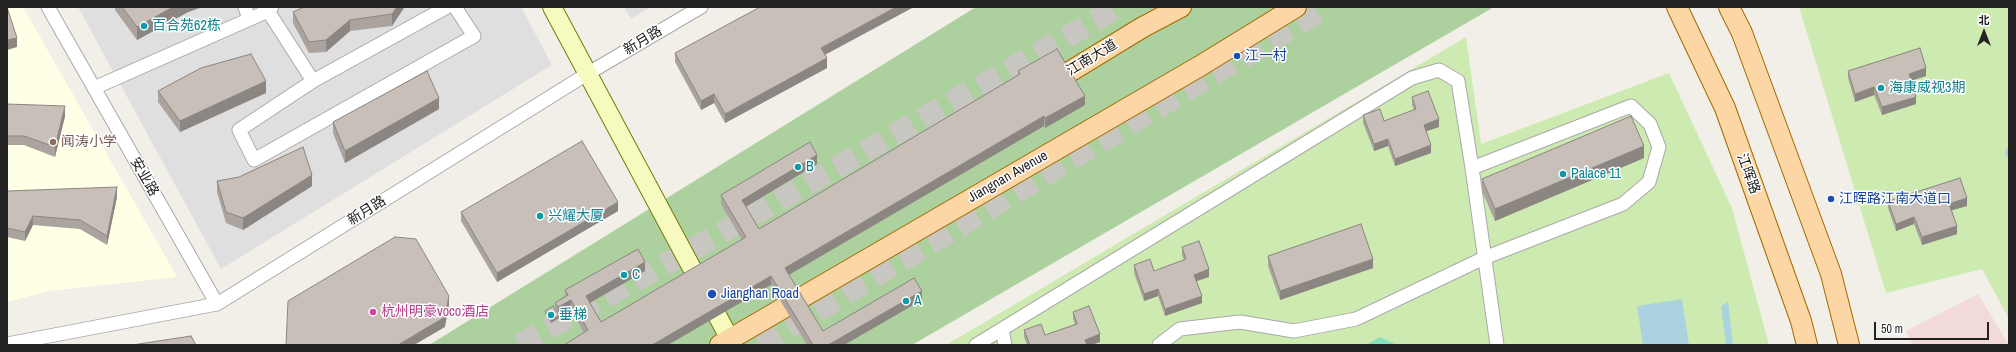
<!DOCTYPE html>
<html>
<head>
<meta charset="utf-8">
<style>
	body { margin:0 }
	#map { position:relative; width:2016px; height:352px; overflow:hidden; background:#f2efe9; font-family:"Archivo Narrow","Noto Sans SC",sans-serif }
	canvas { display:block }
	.frame { position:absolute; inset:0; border:8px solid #222; pointer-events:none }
	.north { position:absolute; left:1964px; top:12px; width:40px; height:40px; -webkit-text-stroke:3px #fff; paint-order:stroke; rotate:0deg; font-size:11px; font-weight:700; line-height:16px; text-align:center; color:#222 }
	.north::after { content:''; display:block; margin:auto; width:14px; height:18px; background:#222; clip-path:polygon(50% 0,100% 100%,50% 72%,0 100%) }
	.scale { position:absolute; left:1874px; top:322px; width:115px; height:18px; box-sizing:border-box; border:2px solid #222; border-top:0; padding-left:5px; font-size:12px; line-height:14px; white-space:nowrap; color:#222; -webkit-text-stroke:3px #fff; paint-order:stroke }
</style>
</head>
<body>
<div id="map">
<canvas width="2016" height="352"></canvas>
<div class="frame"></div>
<div class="north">北</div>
<div class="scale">50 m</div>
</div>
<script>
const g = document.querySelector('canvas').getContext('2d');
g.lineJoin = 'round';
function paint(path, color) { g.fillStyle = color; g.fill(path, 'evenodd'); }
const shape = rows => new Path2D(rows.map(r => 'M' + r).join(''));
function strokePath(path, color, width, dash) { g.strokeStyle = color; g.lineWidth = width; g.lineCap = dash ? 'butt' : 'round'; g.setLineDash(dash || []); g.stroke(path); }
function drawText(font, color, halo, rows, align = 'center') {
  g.font = font + ' "Archivo Narrow","Noto Sans SC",sans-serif'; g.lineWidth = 3; g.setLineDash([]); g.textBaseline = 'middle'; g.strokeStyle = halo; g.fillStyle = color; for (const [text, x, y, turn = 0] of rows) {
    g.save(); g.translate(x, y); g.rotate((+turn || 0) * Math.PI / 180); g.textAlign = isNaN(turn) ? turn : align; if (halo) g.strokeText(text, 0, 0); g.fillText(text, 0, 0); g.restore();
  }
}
paint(shape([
	[78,7,521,7,552,65,221,269],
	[624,7,651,7,631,19]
]), '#e0dfdf');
paint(shape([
	[1978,294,2009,345,1912,345,1906,331]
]), '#f2dad9');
paint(shape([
	[7,7,23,7,177,277,49,291,7,302]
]), '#ffffe5');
paint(shape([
	[1799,7,2009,7,2009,319,1982,269,1886,293],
	[1466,37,1481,144,1669,73,1732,208,1769,345,946,345]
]), '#cdebb0');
paint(shape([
	[976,7,1494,7,912,345,429,345]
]), '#add19e');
paint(shape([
	[1380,337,1397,345,1366,345]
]), '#88e0be');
paint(shape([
	[1682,299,1689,345,1643,345,1637,306],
	[1728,302,1733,345,1726,345,1721,306]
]), '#aad3df');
strokePath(shape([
	[2009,149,2007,153,2009,156]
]), '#aad3df', 4.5);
strokePath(shape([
	[519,345,700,245,1119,7],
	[760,345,1327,7]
]), '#c8c6c1', 22, [22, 11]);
const street = shape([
	[48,7,217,304],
	[245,7,249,19],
	[447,7,313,81,239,130,254,160,474,36,455,7],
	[268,11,313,81],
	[94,88,268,11,272,7],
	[1472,168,1497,345],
	[1002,329,1005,345],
	[7,344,217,304,587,74,701,7],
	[976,345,1412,78,1439,70,1458,81,1472,168,1631,106,1650,124,1659,147,1649,182,1623,204,1484,258,1356,319,1294,331,1240,322,1180,329,1159,345]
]);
const secondary = shape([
	[552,7,733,345]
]);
const primary = shape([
	[1677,7,1725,108,1801,321,1807,345],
	[1729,7,1742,33,1831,274,1849,345],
	[1048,85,1143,27,1181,7],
	[720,345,1200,66,1296,7]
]);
strokePath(street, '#a9a9a9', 15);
strokePath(secondary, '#707d05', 20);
strokePath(primary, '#a06b00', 22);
strokePath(street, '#fff', 13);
strokePath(secondary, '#f7fabf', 18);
strokePath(primary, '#fcd6a4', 20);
paint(shape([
	[115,7,202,7,188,12,137,40,115,10],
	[404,7,392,26,350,31,326,52,309,53,293,23,293,12],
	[675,53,825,55,827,68,725,123,714,103,701,110,675,62],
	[1018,71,1085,105,1045,128,1044,126,789,275,823,331,922,300,844,345,807,345,771,285,584,333,571,309,559,316,559,318,551,323,545,314,545,311,555,309,555,303,565,296,565,290,645,271,590,303,601,322,742,240,721,204,721,195,817,164,746,207,759,229,1018,75],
	[1848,71,1926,76,1911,81,1916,104,1882,115,1874,95,1855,102,1848,78],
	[158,91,266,93,180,132,158,102],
	[1412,97,1439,127,1426,131,1431,153,1395,166,1388,146,1374,151,1363,123,1363,115,1384,121,1414,110,1412,105],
	[7,104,65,116,55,157,24,145,7,145],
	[439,109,345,163,333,133,333,122],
	[1644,158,1495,221,1482,191,1482,179],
	[217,181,312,186,243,230,226,223,217,192],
	[7,191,117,197,107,245,80,229,33,225,25,241,7,237],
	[1888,201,1967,206,1952,210,1957,234,1922,245,1914,224,1896,231,1888,208],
	[618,211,497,282,461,221,461,212],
	[1182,247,1209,277,1196,281,1202,303,1165,316,1158,296,1144,301,1134,273,1134,265,1154,271,1184,260,1182,255],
	[1268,256,1373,268,1280,300,1268,266],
	[1073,312,1100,342,1091,345,1027,345,1024,337,1024,330,1045,335,1075,324,1073,319]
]), '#aba49e');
paint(shape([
	[173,7,202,7,188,12,137,40,137,27],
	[397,7,404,7,404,8,392,26,392,14],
	[896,7,914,7,821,57,821,48],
	[350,20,350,31,326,52,326,40],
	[17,38,17,47,7,50,7,40],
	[827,58,827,68,725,123,725,114],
	[1926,68,1926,76,1909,81,1909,74],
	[266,81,266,93,180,132,180,121],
	[1874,87,1874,95,1855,102,1855,94],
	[714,94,714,103,701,110,701,101],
	[1085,96,1085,105,1045,128,1045,118],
	[1916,97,1916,104,1882,115,1882,107],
	[439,98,439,109,345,163,345,151],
	[65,106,65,116,55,157,55,147],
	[1044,116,1044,126,785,277,785,268],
	[1439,119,1439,127,1424,132,1424,125],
	[1388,139,1388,146,1374,151,1374,144],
	[1431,145,1431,153,1395,166,1395,159],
	[1644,146,1644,158,1495,221,1495,209],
	[817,155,817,164,742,209,742,200],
	[312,175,312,186,243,230,243,218],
	[117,187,117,197,107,245,107,236],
	[1967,198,1967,206,1949,211,1949,204],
	[618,202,618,211,497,282,497,273],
	[33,216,33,225,25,241,25,232],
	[1914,217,1914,224,1896,231,1896,224],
	[1957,226,1957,234,1922,245,1922,237],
	[1373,259,1373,268,1280,300,1280,291],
	[645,262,645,271,586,305,586,296],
	[1209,269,1209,277,1194,282,1194,275],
	[771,276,771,285,668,345,652,345],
	[1158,289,1158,296,1144,301,1144,294],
	[922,291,922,300,844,345,828,345],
	[449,296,449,305,445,327,414,345,398,345],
	[1202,296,1202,303,1165,316,1165,309],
	[571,300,571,309,559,316,559,318,551,323,551,320,558,316,558,307],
	[1100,334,1100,342,1091,345,1085,345,1085,340]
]), '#8b8681');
const building = shape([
	[7,7,17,38,7,40,7,7],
	[122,7,173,7,137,27,122,7],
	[304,7,397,7,392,14,350,20,326,40,309,42,293,12,304,7],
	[760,7,896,7,821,48,827,58,725,114,714,94,701,101,675,53,760,7],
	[1920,48,1926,68,1909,74,1916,97,1882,107,1874,87,1855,94,1848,71,1920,48],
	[1057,49,1085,96,1045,118,1044,116,785,268,823,331,914,278,922,291,828,345,813,345,771,276,652,345,564,345,588,330,571,300,558,307,555,303,568,295,565,290,638,249,645,262,586,296,601,322,746,237,721,195,810,142,817,155,742,200,759,229,1020,74,1018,71,1057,49],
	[251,54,266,81,180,121,158,91,201,68,251,54],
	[427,71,439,98,345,151,333,122,427,71],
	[1428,91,1439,119,1424,125,1431,145,1395,159,1388,139,1374,144,1363,115,1380,109,1384,121,1416,109,1412,97,1428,91],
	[7,104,65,106,55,147,24,136,7,136,7,104],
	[1631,116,1644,146,1495,209,1482,179,1631,116],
	[582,141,618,202,497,273,461,212,582,141],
	[303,147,312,175,243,218,226,212,217,181,239,177,303,147],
	[1960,178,1967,198,1949,204,1957,226,1922,237,1914,217,1896,224,1888,201,1960,178],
	[117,187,107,236,80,220,33,216,25,232,7,228,7,191,117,187],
	[1361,224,1373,259,1280,291,1268,256,1361,224],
	[395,237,416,239,449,296,445,317,398,345,286,345,288,301,395,237],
	[1199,241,1209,269,1194,275,1202,296,1165,309,1158,289,1144,294,1134,265,1150,259,1154,271,1186,259,1182,247,1199,241],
	[553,306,559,315,551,320,545,311,553,306],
	[1089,306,1100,334,1085,340,1087,345,1030,345,1024,330,1041,324,1045,335,1077,324,1073,312,1089,306],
	[191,336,196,345,132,345,191,336]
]);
paint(building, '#c7bfb8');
strokePath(building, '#8b8681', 1);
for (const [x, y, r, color] of [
	[144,26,4,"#0f9aa8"],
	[1237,56,4,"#1a4fb4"],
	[1881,88,4,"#0f9aa8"],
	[53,142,4,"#8d6e63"],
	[798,167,4,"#0f9aa8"],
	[1563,174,4,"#0f9aa8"],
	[1831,199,4,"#1a4fb4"],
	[540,216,4,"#0f9aa8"],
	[624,275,4,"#0f9aa8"],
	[712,294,5,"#1a4fb4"],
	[906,301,4,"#0f9aa8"],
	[373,312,4,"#d1479c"],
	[551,315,4,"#0f9aa8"]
]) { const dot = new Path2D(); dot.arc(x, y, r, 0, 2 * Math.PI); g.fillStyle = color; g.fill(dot); strokePath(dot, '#fff', 1.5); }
drawText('14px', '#0d838f', '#fff', [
	["百合苑62栋",152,26],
	["海康威视3期",1889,88],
	["B",806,167],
	["Palace 11",1571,174],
	["兴耀大厦",548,216],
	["C",632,275],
	["A",914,301],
	["垂梯",559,315]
], 'left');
drawText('14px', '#222', '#fff', [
	["新月路",643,41,-31],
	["江南大道",1092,58,-31],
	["江晖路",1748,174,70],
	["安业路",144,177,60],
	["Jiangnan Avenue",1008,177,-30],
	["新月路",367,211,-32]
]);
drawText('14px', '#164399', '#fff', [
	["江一村",1245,56],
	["江晖路江南大道口",1839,199],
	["Jianghan Road",721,294]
], 'left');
drawText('14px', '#785e54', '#fff', [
	["闻涛小学",61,142]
], 'left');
drawText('14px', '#b23c85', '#fff', [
	["杭州明豪voco酒店",381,312]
], 'left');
</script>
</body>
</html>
